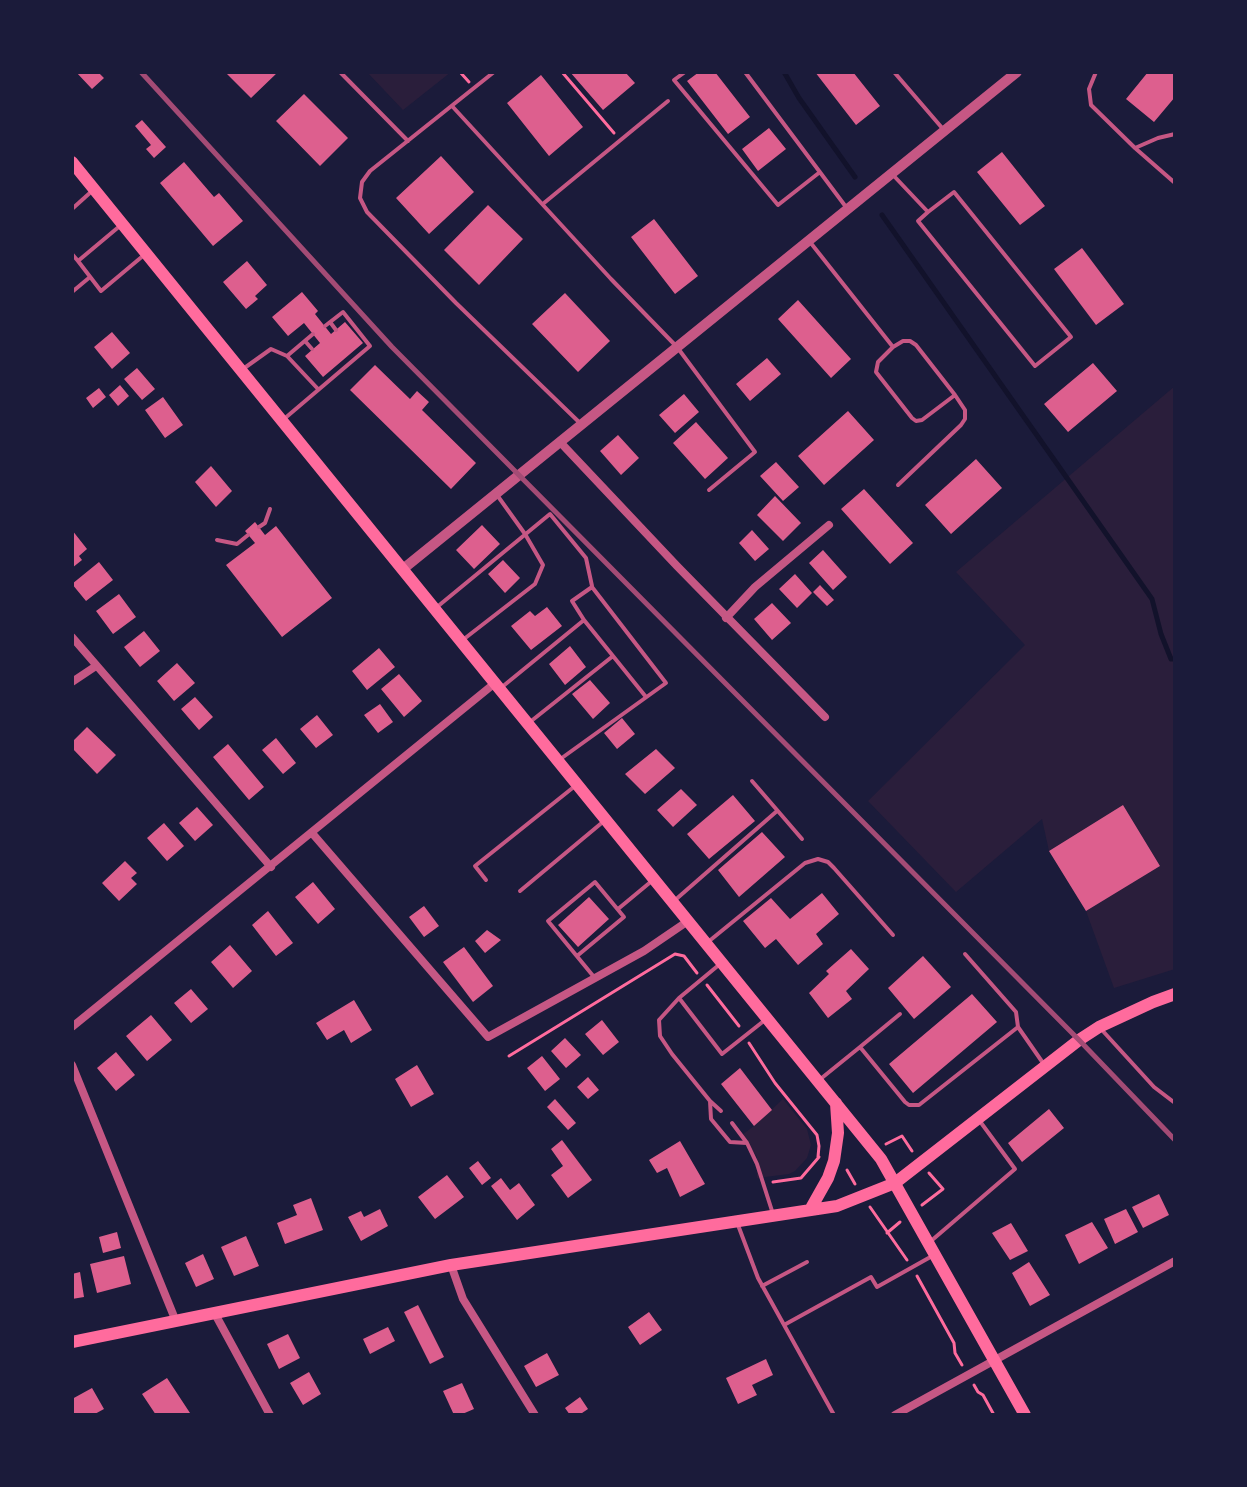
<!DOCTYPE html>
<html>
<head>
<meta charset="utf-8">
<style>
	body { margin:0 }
	#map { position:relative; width:1247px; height:1487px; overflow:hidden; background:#1b1b3a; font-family:"PT Serif",serif }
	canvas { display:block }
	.frame { position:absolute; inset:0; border:74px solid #1b1b3a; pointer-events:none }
</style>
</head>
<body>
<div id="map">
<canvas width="1247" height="1487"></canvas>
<div class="frame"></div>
</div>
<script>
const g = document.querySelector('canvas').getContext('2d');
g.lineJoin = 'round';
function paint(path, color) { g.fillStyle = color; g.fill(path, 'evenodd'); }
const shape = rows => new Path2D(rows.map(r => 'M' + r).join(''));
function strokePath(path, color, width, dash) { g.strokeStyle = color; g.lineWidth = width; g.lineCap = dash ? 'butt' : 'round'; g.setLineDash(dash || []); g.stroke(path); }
paint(shape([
	[367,72,451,72,403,110],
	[1175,386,1175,969,1114,988,1086,911,1160,866,1123,805,1049,851,1042,819,956,892,868,801,1025,645,956,572],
	[783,1099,807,1129,811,1145,807,1158,795,1171,789,1174,757,1178,757,1157,742,1135,754,1126]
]), '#2a1e3b');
strokePath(shape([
	[784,72,799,98,855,177],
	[882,215,1152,599,1161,634,1171,659,1175,659]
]), '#12122b', 5);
paint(shape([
	[76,72,98,72,104,78,92,89],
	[225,72,278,72,251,98],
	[570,72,625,72,635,83,603,110],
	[699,72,715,72,750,117,728,134,687,81],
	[815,72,853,72,880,106,856,125],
	[1148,72,1175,72,1175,97,1154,122,1126,99],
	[541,75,583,127,549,156,507,103],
	[304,94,348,138,320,166,276,121],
	[142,120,166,147,154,158,146,149,151,145,135,126],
	[769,128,786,149,758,171,742,149],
	[1002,152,1045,206,1020,225,977,172],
	[441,156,474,192,429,234,396,198],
	[184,162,214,197,219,193,243,221,213,246,160,183],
	[488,205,523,239,479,285,444,250],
	[654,219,698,276,675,294,631,237],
	[1082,248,1124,304,1096,325,1054,269],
	[247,261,267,285,255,296,258,299,246,309,223,282],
	[302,292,318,311,315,314,331,334,345,322,363,343,323,377,305,356,320,343,304,323,288,336,272,317],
	[565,293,610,341,578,372,532,324],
	[798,300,851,359,831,378,778,319],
	[112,332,130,353,112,369,94,347],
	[767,358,781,374,750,401,736,384],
	[1093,363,1117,391,1068,432,1044,404],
	[375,365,410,399,417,391,429,402,422,410,476,463,451,489,350,390],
	[137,368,155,389,142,400,124,379],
	[120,385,129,396,118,406,109,395],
	[99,388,106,397,93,408,86,398],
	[684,394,699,412,675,433,659,415],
	[163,397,183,425,165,438,145,410],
	[848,411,874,440,824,485,798,456],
	[696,422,728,458,705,479,673,443],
	[618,435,639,458,621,475,600,451],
	[976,459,1002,488,951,534,925,505],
	[776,462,799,487,783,501,760,476],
	[211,466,232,491,216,507,195,482],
	[864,489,913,543,890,564,841,509],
	[775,496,801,523,783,541,757,515],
	[255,522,265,535,276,526,332,598,282,637,226,565,255,543,245,531],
	[482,525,500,544,474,569,456,550],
	[72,530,87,549,79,556,82,560,72,568],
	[752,530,769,549,755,561,739,543],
	[823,550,847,577,833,590,809,563],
	[503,560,520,578,505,593,488,574],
	[99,562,113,580,86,601,72,584],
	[795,574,812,593,797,608,779,589],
	[820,585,834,600,827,606,813,592],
	[119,594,136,617,113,634,96,611],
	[772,603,791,623,772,640,754,619],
	[547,607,562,626,531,650,511,626,530,611,535,616],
	[144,631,160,651,140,667,124,647],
	[570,646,586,667,565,685,549,664],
	[379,648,395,667,367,690,352,671],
	[177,663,195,683,174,701,157,681],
	[399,674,422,701,404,717,381,689],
	[590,680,610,703,593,719,572,694],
	[195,697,213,717,199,730,181,709],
	[380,704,393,722,378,733,364,715],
	[317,715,333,735,316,748,300,729],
	[622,718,635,734,617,749,604,733],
	[87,727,116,755,97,774,72,748,72,742],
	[276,738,296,763,283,774,262,750],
	[228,744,264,787,249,800,213,757],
	[656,749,675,768,645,794,625,774],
	[681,789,697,805,673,827,657,810],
	[733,795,755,821,709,859,687,834],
	[1123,805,1160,866,1086,911,1049,851],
	[197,807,213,825,195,841,179,823],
	[164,823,184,846,167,861,147,838],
	[762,832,785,857,739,897,718,870],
	[125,861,137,873,131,878,137,884,119,901,102,883],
	[313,882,335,909,318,924,295,897],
	[822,893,839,914,816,934,823,944,798,965,776,939,765,948,743,921,771,898,790,919],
	[589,897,609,919,578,947,558,925],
	[424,906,439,926,424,937,409,917],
	[268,911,293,943,276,956,252,925],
	[487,930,501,940,485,953,475,941],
	[230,945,252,971,233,988,211,962],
	[464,947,493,986,473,1002,443,962],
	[851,949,869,969,846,991,852,999,828,1018,809,993,829,974,826,971],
	[923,956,951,987,914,1019,888,988],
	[191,989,208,1009,191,1023,174,1003],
	[972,994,997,1022,913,1093,889,1064],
	[354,1000,372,1030,351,1043,344,1030,327,1040,316,1023],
	[151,1015,172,1040,147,1061,126,1036],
	[602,1020,619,1042,603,1055,585,1034],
	[565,1038,581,1055,566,1068,551,1051],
	[116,1052,135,1075,116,1091,97,1068],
	[542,1056,560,1079,545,1091,527,1068],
	[417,1065,434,1094,411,1107,395,1079],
	[740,1068,772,1110,754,1126,721,1084],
	[588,1077,599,1090,588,1099,577,1087],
	[555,1099,576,1123,568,1130,547,1107],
	[1049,1109,1064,1128,1022,1162,1008,1143],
	[562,1140,592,1180,568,1198,551,1175,563,1166,551,1149],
	[680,1141,705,1184,680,1197,667,1168,657,1173,649,1160],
	[478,1161,491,1178,482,1185,469,1168],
	[447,1175,464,1197,435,1219,418,1197],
	[501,1178,510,1190,519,1183,535,1205,517,1220,491,1186],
	[1159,1194,1169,1215,1143,1228,1132,1207],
	[311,1198,323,1230,285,1244,277,1223,297,1215,293,1205],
	[380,1209,388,1226,361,1241,348,1217,361,1211,364,1217],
	[1126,1209,1138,1232,1115,1244,1104,1219],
	[1092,1222,1108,1248,1079,1264,1065,1235],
	[1011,1223,1028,1251,1010,1260,992,1233],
	[117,1232,121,1248,103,1253,99,1237],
	[246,1236,259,1266,234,1276,221,1247],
	[203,1254,214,1279,196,1287,185,1263],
	[124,1256,131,1284,97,1293,90,1264],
	[1029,1262,1050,1295,1030,1306,1012,1273],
	[80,1272,84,1297,72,1299,72,1274],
	[418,1305,444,1357,430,1364,404,1312],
	[649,1312,662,1330,640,1345,628,1327],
	[388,1327,395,1341,370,1354,363,1339],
	[288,1334,300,1358,279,1369,267,1344],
	[547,1353,559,1375,536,1387,524,1366],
	[766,1359,773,1375,752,1385,757,1395,738,1404,726,1378],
	[309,1372,321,1394,303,1405,290,1383],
	[167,1378,190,1413,187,1415,156,1415,142,1394],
	[462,1383,474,1409,460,1415,454,1415,443,1391],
	[92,1388,104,1409,93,1415,72,1415,72,1399],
	[580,1397,588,1409,579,1415,570,1415,565,1408]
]), '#dd5f8e');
strokePath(shape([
	[460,72,469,82],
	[562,72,614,133],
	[707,985,739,1026],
	[749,1043,775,1083,817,1135,819,1146,818,1157],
	[509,1056,675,954,684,956,697,973],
	[886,1144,902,1136,912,1151],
	[847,1170,855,1184],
	[773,1182,801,1178,819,1157],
	[922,1205,943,1189,929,1173],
	[870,1207,907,1260],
	[887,1233,900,1222],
	[917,1276,954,1343,955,1353,962,1365],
	[974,1385,978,1392,983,1395,994,1415]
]), '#ff6b9d', 3);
strokePath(shape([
	[340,72,408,141],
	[494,72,370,171,362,182,360,198,367,212,456,303,581,424],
	[685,72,674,80,778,205,820,172],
	[745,72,846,207],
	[894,72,943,129],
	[1096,72,1089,89,1091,105,1135,148,1175,183],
	[452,106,611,279,677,347,755,452,709,490],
	[1135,148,1158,138,1175,134],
	[893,175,928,212,954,192,1071,337,1035,366,918,221,928,212],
	[544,203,668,101],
	[72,209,92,191],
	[810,242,893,347,878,362,876,372,912,418,916,421,922,420,955,395,965,410,965,419,961,425,898,485],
	[72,254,78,261,121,225],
	[78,261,101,291,144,255],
	[72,292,90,277],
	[330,322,336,330],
	[305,341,312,349],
	[893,347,903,341,910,341,916,345,955,395],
	[287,356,318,389],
	[243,369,271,349,287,356,313,334],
	[284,419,370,346,343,312,325,326],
	[259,527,265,523,270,509],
	[217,540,237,544,248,535],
	[437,607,550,514,586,558,592,586],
	[584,620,646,697],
	[464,639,535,584,543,565,525,534,497,495],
	[502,687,584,620,572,601,592,587,666,683,559,760],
	[530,722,613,656],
	[752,781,802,839],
	[486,880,475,866,575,786],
	[520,891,604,821],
	[674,901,777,811],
	[618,909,653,880],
	[708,942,805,863,818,859,828,862,834,868,893,935],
	[965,954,1016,1012,1018,1027],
	[577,956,624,917,595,882,548,921,594,977],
	[720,964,679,998,722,1054,765,1020],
	[679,998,659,1020,660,1036,672,1054,710,1101,711,1119,730,1142,747,1143],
	[900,1014,860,1047,905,1102,909,1105,919,1105,1018,1027,1043,1063],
	[1101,1029,1154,1087,1175,1103],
	[818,1081,860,1047],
	[710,1101,721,1111],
	[732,1123,747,1143,757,1164,773,1214],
	[738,1225,758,1278,834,1415],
	[931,1241,1015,1169,979,1120],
	[762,1286,807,1262],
	[784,1325,871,1277,877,1287,934,1255]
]), '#c65784', 4);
strokePath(shape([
	[560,442,677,566,825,717],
	[726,618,755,587,829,525],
	[72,637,271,867],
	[72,682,96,666],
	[312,833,488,1037,644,951,688,921],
	[72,1027,495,683],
	[72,1065,175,1319],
	[451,1265,463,1299,535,1415],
	[214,1312,270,1415],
	[895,1415,1175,1261]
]), '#c65784', 8);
strokePath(shape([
	[403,569,1017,72]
]), '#c65784', 10);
strokePath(shape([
	[895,1183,1079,1040,1099,1027,1153,1002,1175,994]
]), '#ff6b9d', 12);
strokePath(shape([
	[72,162,881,1159,1025,1415],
	[810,1210,828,1178,834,1161,838,1133,836,1103],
	[72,1342,451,1265,837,1206,895,1183]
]), '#ff6b9d', 12);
strokePath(shape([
	[141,72,392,347,1079,1040,1175,1140]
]), '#a44b75', 5);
</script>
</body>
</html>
